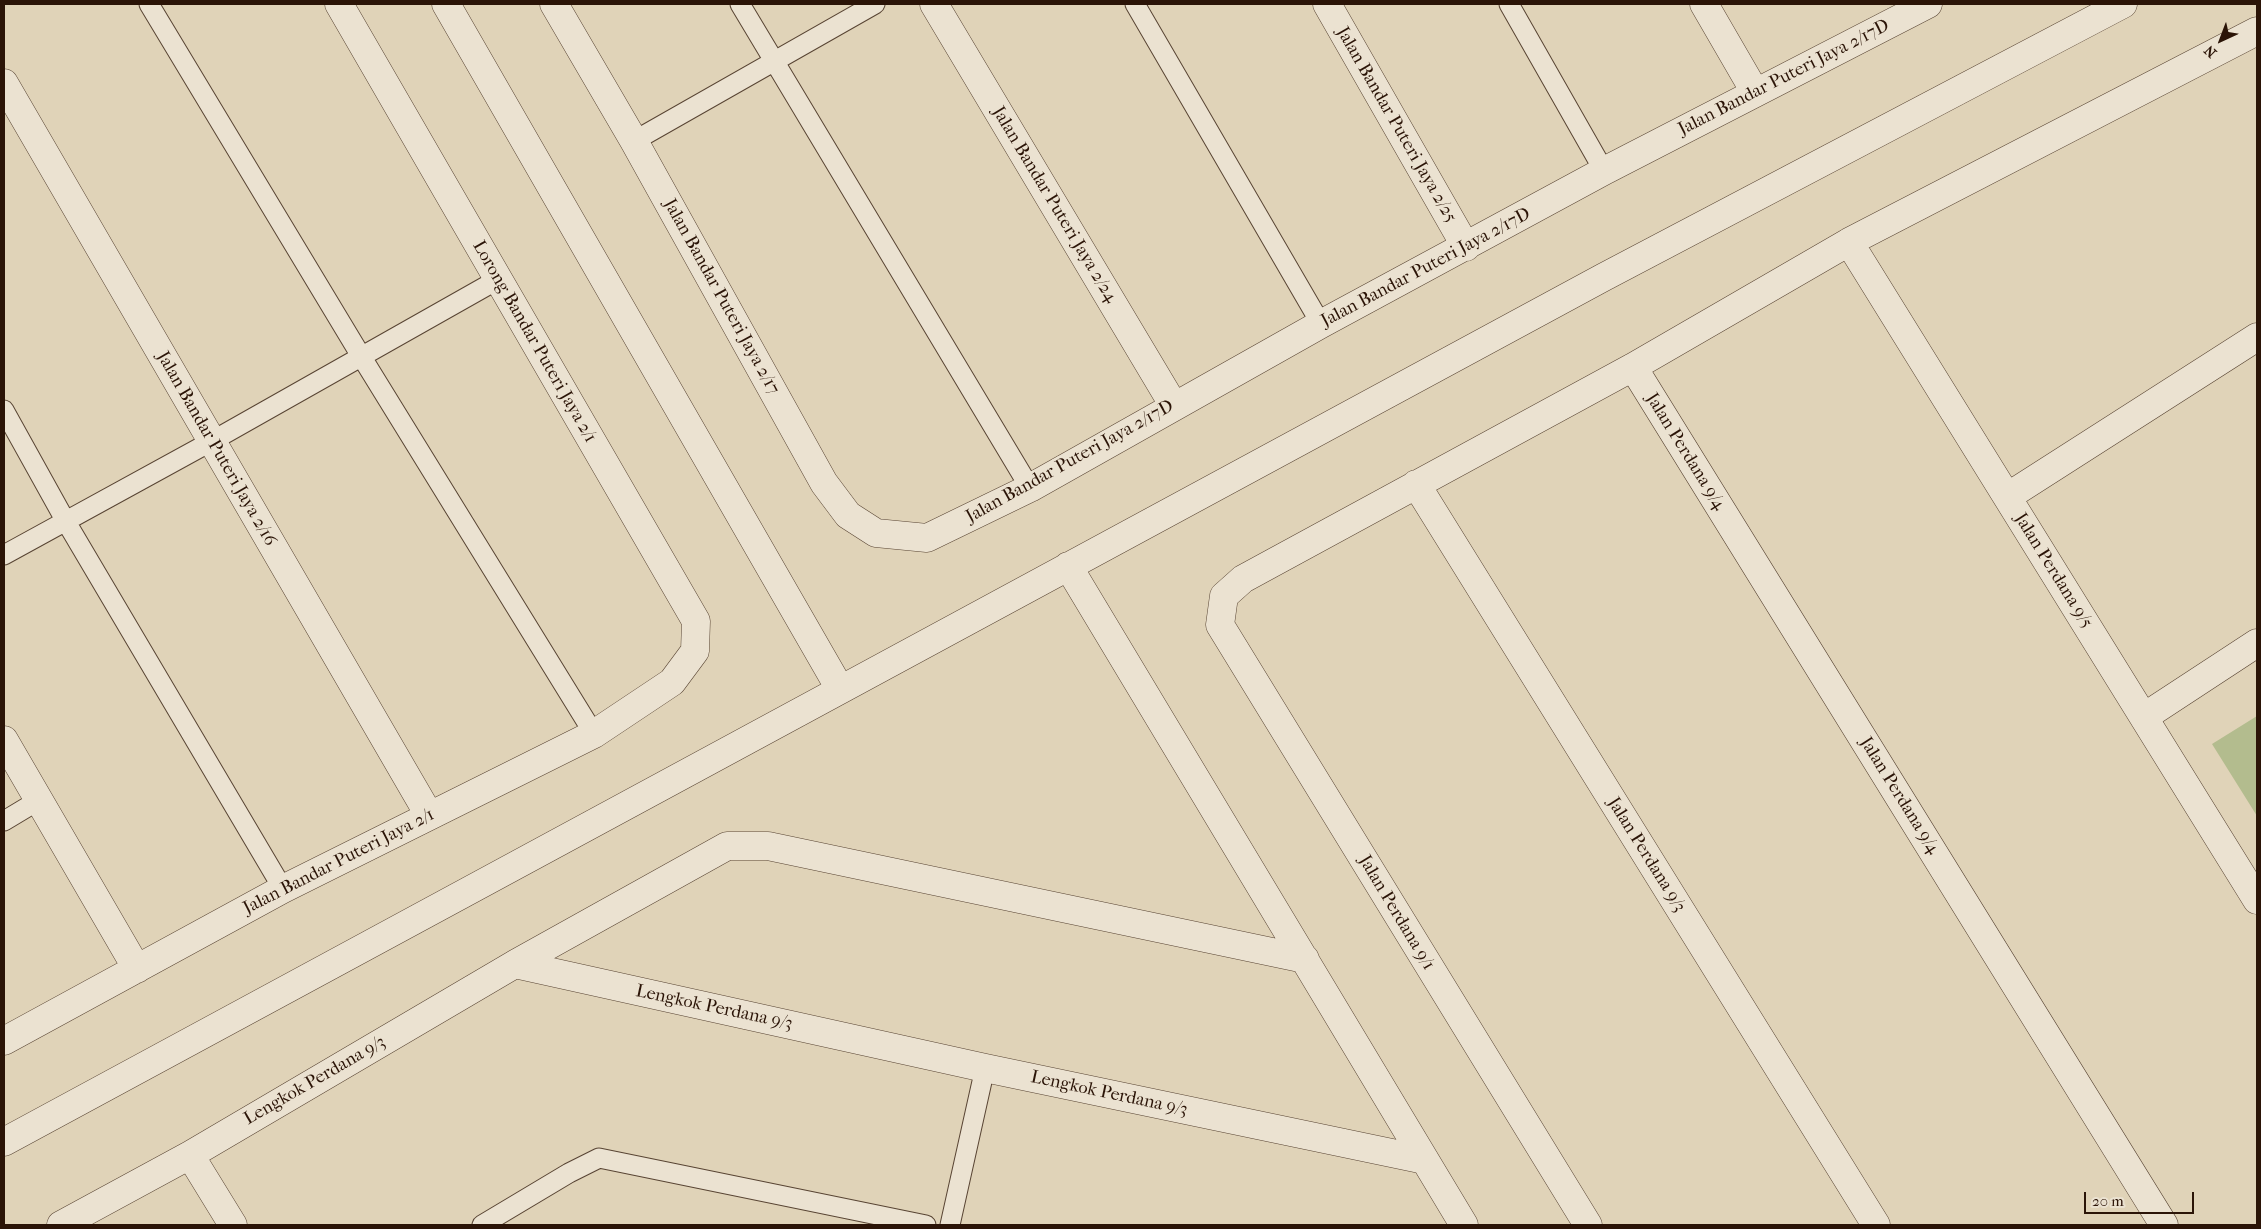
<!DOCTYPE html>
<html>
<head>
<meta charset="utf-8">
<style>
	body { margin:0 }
	#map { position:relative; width:2261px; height:1229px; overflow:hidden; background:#e0d3b8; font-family:"IM FELL French Canon",serif }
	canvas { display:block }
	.frame { position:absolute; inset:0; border:5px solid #2b1407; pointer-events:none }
	.north { position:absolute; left:2196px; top:15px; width:50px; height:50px; -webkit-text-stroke:4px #ebe2d1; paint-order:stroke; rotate:223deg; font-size:14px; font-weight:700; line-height:20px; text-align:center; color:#2b1407 }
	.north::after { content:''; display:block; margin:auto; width:18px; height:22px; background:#2b1407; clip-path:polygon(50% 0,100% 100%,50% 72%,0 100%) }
	.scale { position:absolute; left:2084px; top:1192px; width:110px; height:22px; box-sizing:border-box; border:2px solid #2b1407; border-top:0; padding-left:6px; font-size:15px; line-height:18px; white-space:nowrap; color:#2b1407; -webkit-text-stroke:4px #ebe2d1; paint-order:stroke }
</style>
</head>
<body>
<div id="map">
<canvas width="2261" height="1229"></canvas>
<div class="frame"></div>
<div class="north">N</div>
<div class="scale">20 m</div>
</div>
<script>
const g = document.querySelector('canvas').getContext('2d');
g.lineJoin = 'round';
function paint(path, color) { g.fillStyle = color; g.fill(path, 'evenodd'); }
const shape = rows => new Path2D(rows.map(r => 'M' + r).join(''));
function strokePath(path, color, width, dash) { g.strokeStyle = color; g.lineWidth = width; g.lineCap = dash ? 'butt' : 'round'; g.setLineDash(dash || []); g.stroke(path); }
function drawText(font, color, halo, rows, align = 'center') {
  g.font = font + ' "IM FELL French Canon",serif'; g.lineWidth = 5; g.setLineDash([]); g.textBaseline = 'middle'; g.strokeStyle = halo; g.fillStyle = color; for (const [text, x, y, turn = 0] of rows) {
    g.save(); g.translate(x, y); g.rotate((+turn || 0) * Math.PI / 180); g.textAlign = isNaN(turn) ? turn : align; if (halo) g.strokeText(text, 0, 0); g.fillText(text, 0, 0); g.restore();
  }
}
paint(shape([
	[2257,716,2257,816,2212,744]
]), '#b3bc8e');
const lane = shape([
	[149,4,361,356,594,734],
	[740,4,1030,488],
	[1135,4,1321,324],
	[1509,4,1604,171],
	[634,141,875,4],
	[4,410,65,520,283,889],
	[4,555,212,441,497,280],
	[4,821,39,800],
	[482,1225,569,1173,599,1158,926,1225],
	[950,1225,985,1068]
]);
const street = shape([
	[446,4,840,689],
	[554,4,634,141,824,483,848,515,876,533,927,538,1030,488,1321,324,1604,171,1928,4],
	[934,4,1174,406],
	[1327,4,1466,247],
	[1704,4,1755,92],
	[4,83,429,815],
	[1849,242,2257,900],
	[1633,367,2164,1225],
	[1416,484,1876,1225],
	[2007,497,2257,337],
	[1068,566,1464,1225],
	[2144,717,2257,643],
	[4,740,137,969],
	[515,964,727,846,768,846,1305,959],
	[4,1041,283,889,594,734,672,682,695,651,696,621,339,4],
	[4,1142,1604,277,2123,4],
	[190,1155,233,1225],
	[61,1225,190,1155,515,964,985,1068,1425,1160],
	[1588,1225,1220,625,1224,596,1243,579,1633,367,1849,242,2257,31]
]);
strokePath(lane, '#584433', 21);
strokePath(street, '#584433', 29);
strokePath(lane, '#ebe2d1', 19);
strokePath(street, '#ebe2d1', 28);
drawText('18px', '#2b1407', '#ebe2d1', [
	["Jalan Bandar Puteri Jaya 2/17D",1784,78,-27],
	["Jalan Bandar Puteri Jaya 2/25",1396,125,60],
	["Jalan Bandar Puteri Jaya 2/24",1054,205,59],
	["Jalan Bandar Puteri Jaya 2/17D",1426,268,-28],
	["Jalan Bandar Puteri Jaya 2/17",721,297,61],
	["Lorong Bandar Puteri Jaya 2/1",534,342,60],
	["Jalan Bandar Puteri Jaya 2/16",216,449,60],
	["Jalan Perdana 9/4",1685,452,58],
	["Jalan Bandar Puteri Jaya 2/17D",1070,462,-29],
	["Jalan Perdana 9/5",2053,571,58],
	["Jalan Perdana 9/4",1899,796,58],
	["Jalan Perdana 9/3",1646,855,58],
	["Jalan Bandar Puteri Jaya 2/1",339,862,-27],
	["Jalan Perdana 9/1",1396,913,59],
	["Lengkok Perdana 9/3",714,1008,12],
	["Lengkok Perdana 9/3",315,1081,-30],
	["Lengkok Perdana 9/3",1109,1094,12]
]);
</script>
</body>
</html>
